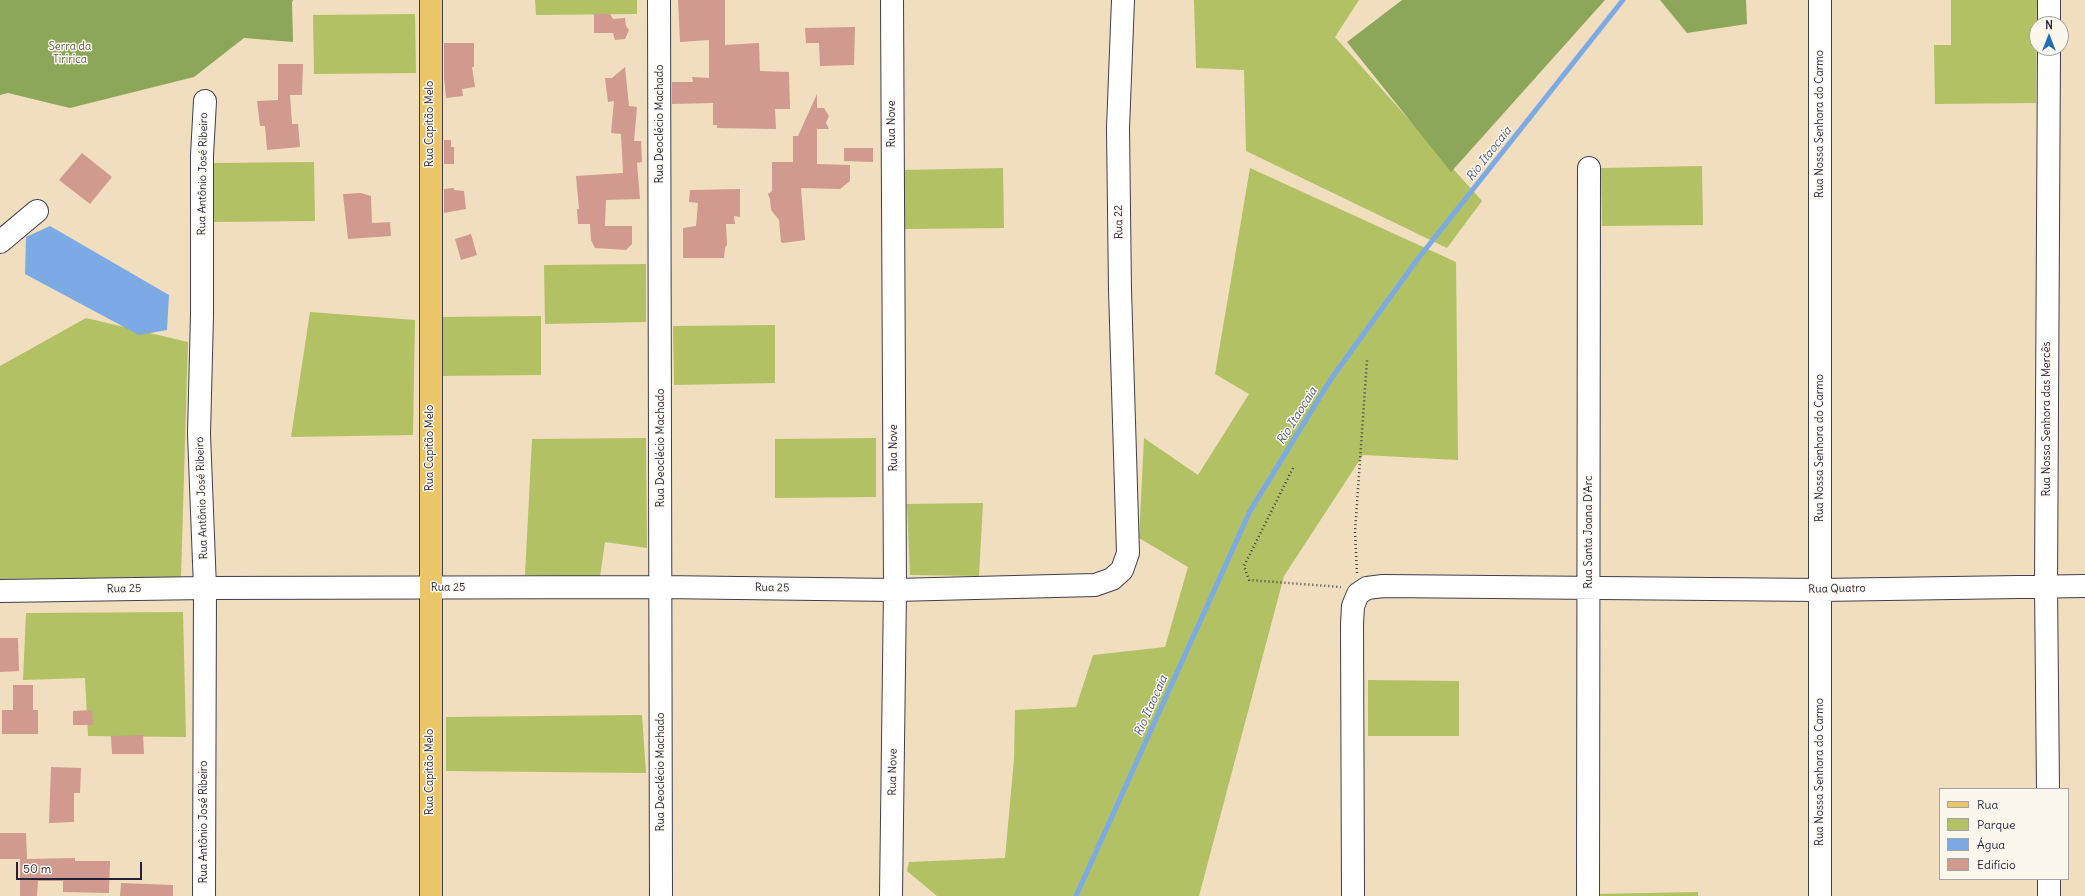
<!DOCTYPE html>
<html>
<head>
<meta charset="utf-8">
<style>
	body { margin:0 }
	#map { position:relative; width:2085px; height:896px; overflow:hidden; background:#f0debe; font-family:Delius,sans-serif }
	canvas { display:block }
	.legend { position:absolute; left:1939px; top:788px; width:130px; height:92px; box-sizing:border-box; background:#fbf7ec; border:1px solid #a4a2a5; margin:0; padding:5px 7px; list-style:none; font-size:12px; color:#22223b }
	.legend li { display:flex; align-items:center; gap:8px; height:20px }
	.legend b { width:20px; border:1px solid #a4a2a5 }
	.north { position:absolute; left:2029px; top:16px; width:40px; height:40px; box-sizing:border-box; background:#fbf7ec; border:1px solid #a4a2a5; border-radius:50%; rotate:0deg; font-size:11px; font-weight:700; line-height:16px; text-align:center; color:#22223b }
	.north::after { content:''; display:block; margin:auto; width:14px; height:18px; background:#1f6fb2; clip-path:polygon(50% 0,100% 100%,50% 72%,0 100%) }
	.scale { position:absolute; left:16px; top:862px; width:126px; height:18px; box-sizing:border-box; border:2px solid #22223b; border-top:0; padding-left:5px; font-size:12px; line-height:14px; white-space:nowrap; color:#22223b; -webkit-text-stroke:3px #fbf7ec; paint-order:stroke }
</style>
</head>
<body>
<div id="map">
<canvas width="2085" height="896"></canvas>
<ul class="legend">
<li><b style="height:5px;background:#eac669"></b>Rua</li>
<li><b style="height:11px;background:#b1c164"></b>Parque</li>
<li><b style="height:11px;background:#7baae4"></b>Água</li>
<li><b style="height:11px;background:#d09a8e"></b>Edifício</li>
</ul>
<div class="north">N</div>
<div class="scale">50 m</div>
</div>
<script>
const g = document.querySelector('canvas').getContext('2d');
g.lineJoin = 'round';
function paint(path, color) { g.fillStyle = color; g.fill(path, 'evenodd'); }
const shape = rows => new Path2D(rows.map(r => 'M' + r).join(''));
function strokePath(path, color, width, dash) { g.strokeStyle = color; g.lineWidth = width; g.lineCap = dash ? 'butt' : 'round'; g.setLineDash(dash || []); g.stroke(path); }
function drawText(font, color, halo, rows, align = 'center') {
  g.font = font + ' Delius,sans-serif'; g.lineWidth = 3; g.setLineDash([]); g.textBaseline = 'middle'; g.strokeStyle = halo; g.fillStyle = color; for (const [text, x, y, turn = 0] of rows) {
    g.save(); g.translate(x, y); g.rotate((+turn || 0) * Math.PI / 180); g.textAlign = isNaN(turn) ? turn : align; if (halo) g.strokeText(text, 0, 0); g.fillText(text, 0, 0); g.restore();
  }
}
paint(shape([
	[535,0,637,0,637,14,536,15],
	[1194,0,1359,0,1335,37,1482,201,1447,248,1246,151,1244,70,1196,68],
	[1951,0,2037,0,2036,103,1935,104,1934,45,1951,45],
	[415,14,416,73,314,74,313,15],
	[314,162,315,221,214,222,213,163],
	[1702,166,1703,225,1602,226,1601,168],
	[1003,168,1004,228,903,229,902,170],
	[1250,168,1456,262,1458,460,1363,455,1284,576,1199,896,937,896,907,871,909,862,1005,858,1014,759,1015,710,1076,707,1093,655,1165,647,1188,567,1139,538,1144,438,1198,475,1249,394,1215,374],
	[646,264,646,322,545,324,544,265],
	[310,312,415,320,413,435,291,437],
	[541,316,541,375,440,376,439,317],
	[86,318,188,342,181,577,0,579,0,366],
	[775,325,775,383,674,385,673,326],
	[646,438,647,548,605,542,600,577,525,575,532,439],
	[876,438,876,497,775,498,775,439],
	[983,503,979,576,910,575,907,504],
	[183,612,186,737,88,736,85,678,23,680,26,613],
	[1368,680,1459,681,1459,736,1368,736],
	[642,715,646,773,446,771,446,717],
	[1698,892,1698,896,1596,896,1596,894]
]), '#b1c164');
paint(shape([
	[0,0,293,0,292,2,293,42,244,38,194,77,70,108,8,93,0,95],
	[1402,0,1605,0,1451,172,1347,42],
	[1660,0,1746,0,1747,24,1687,33]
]), '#8ca75a');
paint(shape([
	[50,226,169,295,167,330,139,335,25,274,26,237]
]), '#7baae4');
strokePath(shape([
	[1076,896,1250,511,1331,379,1417,260,1623,0]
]), '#7baae4', 5);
paint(shape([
	[678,0,725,0,725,45,759,43,760,71,789,72,790,109,775,109,776,129,717,128,717,125,713,125,713,103,672,104,672,82,693,82,692,77,709,78,709,40,680,42],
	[594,14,610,14,613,19,625,18,626,26,629,30,625,39,615,40,613,33,594,33],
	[855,27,854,65,820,66,819,43,806,43,805,28],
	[444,43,474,43,474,67,472,67,475,87,462,89,463,96,446,98,444,78],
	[278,64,303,64,302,95,290,95,292,124,298,124,300,147,267,150,265,126,260,126,257,101,278,100],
	[625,67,629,106,637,107,634,141,641,141,642,162,637,163,640,199,606,200,605,226,632,226,632,244,626,250,595,248,591,240,590,224,578,224,577,209,579,209,576,176,623,173,621,134,611,133,614,101,608,102,605,78,612,78],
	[817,94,817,108,824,108,829,116,826,123,829,129,817,129,817,164,850,165,850,181,840,189,801,188,805,240,783,243,781,242,779,220,771,210,770,199,768,194,772,191,772,162,793,162,793,136,798,136],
	[444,140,451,140,451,147,454,147,454,164,444,164],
	[844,148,873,148,873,162,844,161],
	[82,153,112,177,90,204,59,180],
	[454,188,454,190,464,191,466,209,444,213,444,189],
	[740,189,740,217,734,216,735,224,726,224,727,245,725,248,724,258,683,258,683,228,696,226,698,203,689,202,690,190],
	[361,193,371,196,372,223,390,222,391,236,348,239,343,194],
	[471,234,477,255,461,260,455,239],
	[0,638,18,638,19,671,0,672],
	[13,685,33,685,33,710,38,710,38,734,2,734,2,710,13,710],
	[92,710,93,725,73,725,73,711],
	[143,735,144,754,112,754,111,736],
	[51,767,81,768,80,793,74,793,74,822,49,823],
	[0,833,26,833,27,859,75,858,75,861,110,861,109,893,63,892,63,881,38,881,37,896,20,896,20,859,0,859],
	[121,883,173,885,173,896,120,896]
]), '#d09a8e');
const minor = shape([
	[659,0,661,896],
	[1820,0,1820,896],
	[2049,24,2049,0],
	[0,242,37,211],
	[0,591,205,588,661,587,895,590,1095,585,1112,579,1122,570,1128,553,1120,290,1118,128,1123,0],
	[2048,789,2046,585,2049,48],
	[2049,879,2049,896],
	[204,896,205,588,199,434,202,315,202,155,205,101],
	[891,896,895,590,892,0],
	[1353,896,1352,624,1353,606,1358,594,1367,588,1383,586,1820,590,2085,586],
	[1588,896,1589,168]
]);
const major = shape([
	[431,896,431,0]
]);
strokePath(minor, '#413e4f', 24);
strokePath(major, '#413e4f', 24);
strokePath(shape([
	[1293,468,1244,566,1249,580,1341,587],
	[1357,573,1355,532,1367,360]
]), '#413e4f', 2.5, [1, 3]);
strokePath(minor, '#fff', 22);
strokePath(major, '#eac669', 22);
drawText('11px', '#545a49', '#fbf7ec', [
	["Serra da",70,47],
	["Tiririca",70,60]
]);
drawText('11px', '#22223b', '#fbf7ec', [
	["Rua Capitão Melo",430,124,-90],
	["Rua Deoclécio Machado",660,124,-90],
	["Rua Nove",892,124,-90],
	["Rua Nossa Senhora do Carmo",1820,124,-90],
	["Rua Antônio José Ribeiro",203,174,-89],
	["Rua 22",1119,222,-91],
	["Rua Nossa Senhora das Mercês",2047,419,-90],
	["Rua Capitão Melo",430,448,-90],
	["Rua Deoclécio Machado",661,448,-90],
	["Rua Nove",894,448,-90],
	["Rua Nossa Senhora do Carmo",1820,448,-90],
	["Rua Antônio José Ribeiro",202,498,-92],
	["Rua Santa Joana D'Arc",1589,532,-90],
	["Rua 25",448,588],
	["Rua 25",772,588,1],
	["Rua 25",124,589,-1],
	["Rua Quatro",1837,589,-1],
	["Rua Capitão Melo",430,772,-90],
	["Rua Deoclécio Machado",661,772,-90],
	["Rua Nove",893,772,-89],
	["Rua Nossa Senhora do Carmo",1820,772,-90],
	["Rua Antônio José Ribeiro",204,822,-90]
]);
drawText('italic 12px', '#46587f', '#fbf7ec', [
	["Rio Itaocaia",1489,154,-52],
	["Rio Itaocaia",1297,416,-58],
	["Rio Itaocaia",1151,706,-66]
]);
</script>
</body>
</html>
